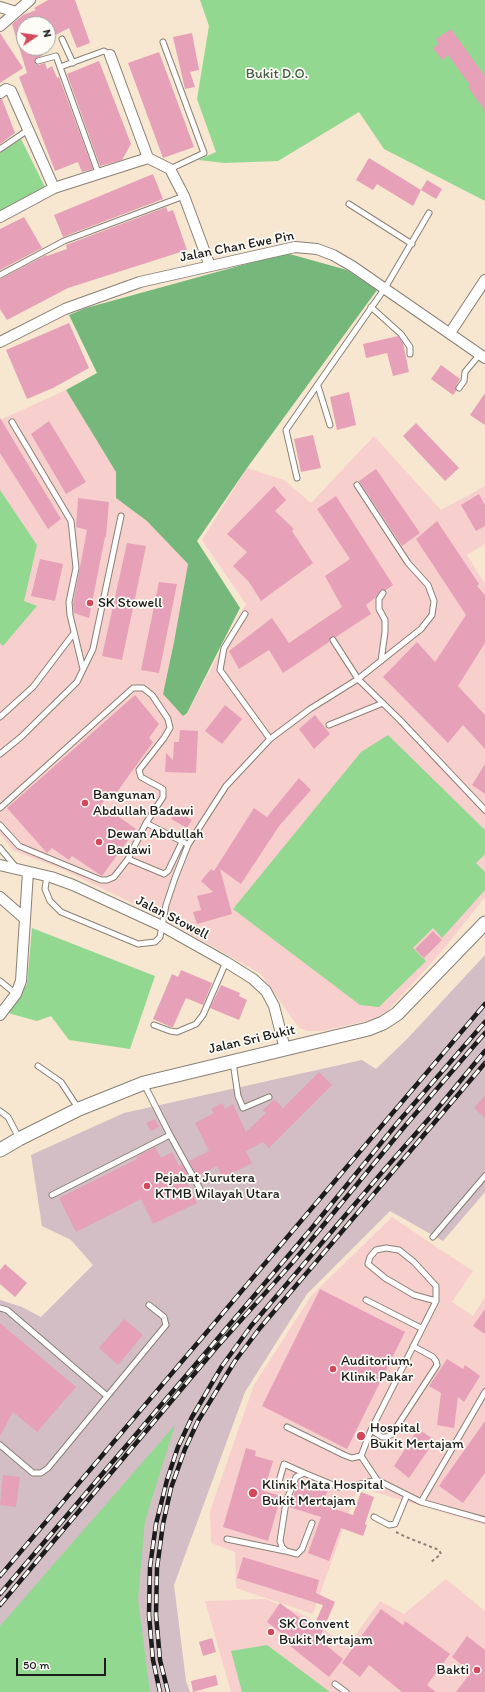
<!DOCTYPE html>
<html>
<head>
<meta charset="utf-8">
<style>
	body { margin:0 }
	#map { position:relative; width:485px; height:1692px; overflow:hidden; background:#f7e6d0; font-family:Itim,sans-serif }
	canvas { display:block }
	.north { position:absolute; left:16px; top:16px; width:40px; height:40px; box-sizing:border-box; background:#fdfcf7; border:1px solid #a3a29f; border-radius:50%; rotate:77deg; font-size:11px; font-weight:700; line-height:16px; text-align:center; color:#1c1c1c }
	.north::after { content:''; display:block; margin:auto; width:14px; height:18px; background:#d1495b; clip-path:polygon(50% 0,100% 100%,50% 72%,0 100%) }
	.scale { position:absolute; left:16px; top:1658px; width:90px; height:18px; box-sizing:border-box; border:2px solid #1c1c1c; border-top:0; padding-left:5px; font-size:12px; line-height:14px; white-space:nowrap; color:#1c1c1c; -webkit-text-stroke:3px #fdfcf7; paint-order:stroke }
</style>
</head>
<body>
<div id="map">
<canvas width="485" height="1692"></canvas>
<div class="north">N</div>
<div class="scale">50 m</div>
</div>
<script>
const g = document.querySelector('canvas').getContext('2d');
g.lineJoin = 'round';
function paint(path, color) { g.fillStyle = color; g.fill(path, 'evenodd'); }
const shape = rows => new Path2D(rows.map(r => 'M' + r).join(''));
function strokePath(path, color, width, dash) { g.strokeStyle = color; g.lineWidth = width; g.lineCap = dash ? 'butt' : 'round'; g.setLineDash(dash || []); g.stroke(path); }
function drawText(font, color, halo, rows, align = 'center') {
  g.font = font + ' Itim,sans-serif'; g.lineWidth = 3.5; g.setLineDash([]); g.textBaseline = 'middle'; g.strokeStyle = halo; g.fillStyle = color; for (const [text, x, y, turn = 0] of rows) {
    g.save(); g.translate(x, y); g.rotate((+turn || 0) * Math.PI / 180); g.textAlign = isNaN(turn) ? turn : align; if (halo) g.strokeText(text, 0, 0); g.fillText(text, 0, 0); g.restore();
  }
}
paint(shape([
	[66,390,116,472,116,498,147,520,188,564,174,642,163,694,183,716,187,713,246,604,202,540,247,468,284,480,311,503,374,436,441,510,485,486,485,544,467,555,485,584,485,897,443,950,382,1017,323,1031,308,1031,299,1028,261,974,157,915,64,870,14,851,0,834,0,420],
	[392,1217,438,1248,473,1271,452,1302,473,1316,485,1297,485,1525,358,1487,313,1614,236,1588,235,1552,211,1543,210,1511,254,1385,311,1296],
	[446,1579,485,1611,485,1692,231,1692,205,1601,266,1599,308,1617,347,1647,380,1601,404,1614]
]), '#f7d0ce');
paint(shape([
	[485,955,485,1192,443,1241,390,1211,307,1294,245,1392,174,1585,186,1681,190,1692,0,1692,0,1300,22,1307,41,1317,93,1265,71,1240,42,1226,31,1155,124,1113,362,1060,376,1069,408,1038]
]), '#d2bec4');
paint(shape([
	[200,0,485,0,485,201,384,149,359,112,278,161,225,163,198,160,216,152,197,99,209,26],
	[21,139,46,189,0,211,0,153],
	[0,490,37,545,24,601,37,606,3,646,0,643],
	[388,735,485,830,485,854,476,863,485,872,485,890,442,938,433,928,413,948,426,961,379,1007,360,1005,233,909,361,752],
	[32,928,155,976,130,1049,69,1040,51,1016,37,1021,8,1013,27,984],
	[175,1425,145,1521,138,1599,150,1692,0,1692,0,1626],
	[267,1645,330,1692,242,1692,231,1651]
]), '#93d891');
paint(shape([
	[286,253,347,270,377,290,247,468,197,541,240,608,187,713,183,716,163,694,174,642,188,564,147,521,116,498,116,472,66,390,97,373,69,315,86,308]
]), '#76b87b');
paint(shape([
	[48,0,75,0,90,43,77,48,69,28,48,39,48,24,24,24,24,48,40,48,42,56,35,59,35,64,39,65,45,63,47,69,52,66,57,78,59,77,93,169,82,172,78,162,55,171,19,77,27,73,12,24,23,15,36,10,34,8],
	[451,29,485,76,485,111,468,87,470,85,448,55,442,60,433,48,439,44,436,39],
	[0,33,23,68,0,83],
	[192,33,199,70,190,72,195,87,185,89,173,37],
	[159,52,194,147,163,158,128,63],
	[99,61,131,144,122,160,100,166,67,74],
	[0,99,2,99,15,133,0,144],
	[369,158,421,190,413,206,377,184,373,190,356,180],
	[153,174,163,199,63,237,54,215],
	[427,180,442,189,436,199,421,190],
	[166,207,168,212,173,210,187,250,68,288,7,320,0,309,0,279,46,255,47,256,67,249,66,245],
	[24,217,42,248,0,270,0,229],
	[69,323,89,368,53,388,27,399,6,350],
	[398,336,403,343,409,372,393,376,387,353,366,358,363,344],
	[441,365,460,379,456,386,456,391,453,395,431,379],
	[349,392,356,425,337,430,330,397],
	[485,393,485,425,470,415],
	[0,418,61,519,48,529,0,453],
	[49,421,86,482,66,494,31,434],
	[416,423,459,468,445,481,403,436],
	[313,435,321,468,301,472,294,439],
	[376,469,420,533,402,546,359,481],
	[274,486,286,500,275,511,294,529,292,531,313,563,261,601,249,582,233,566,247,552,227,534],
	[479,494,485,505,485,526,476,531,461,505],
	[336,496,393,585,386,590,381,590,375,598,366,605,371,614,336,637,331,637,329,642,283,673,269,650,239,669,229,651,272,618,289,643,342,607,325,576,350,559,317,509],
	[78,498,109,502,106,537,105,537,89,618,74,613,73,604,87,530,76,527],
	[437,521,479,584,477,586,485,595,485,643,458,686,485,715,485,749,463,725,448,743,383,677,417,642,435,662,466,615,416,539],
	[127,543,146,546,122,660,102,656],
	[40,559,63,564,55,601,31,596],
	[159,582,177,584,159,673,141,670],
	[135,695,159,724,149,738,153,742,117,792,116,791,101,804,136,829,102,876,72,856,69,860,52,848,47,853,7,808],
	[225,705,242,719,222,744,205,731],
	[315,715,330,734,314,749,299,729],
	[180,730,198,731,196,773,165,772,166,753,173,760,174,742,179,742],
	[485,764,485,794,472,785],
	[299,778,311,790,279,826,241,884,220,869,232,914,197,924,193,912,201,910,197,896,213,892,201,881,211,869,214,871,254,808,267,817],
	[176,811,192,820,187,828,171,819],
	[433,931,442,940,424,958,415,949],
	[181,970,212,983,203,1005,186,998,173,1027,171,1027,153,1019,172,974,178,977],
	[221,985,240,993,239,996,247,1000,239,1020,210,1008],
	[319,1072,332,1085,269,1148,263,1142,246,1151,252,1163,223,1178,217,1166,197,1176,189,1161,209,1151,195,1123,214,1113,211,1109,222,1103,225,1109,233,1104,246,1132,266,1113,263,1110,274,1099,283,1108],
	[485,1095,485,1118,474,1108],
	[155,1119,159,1127,151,1131,146,1123],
	[155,1147,161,1158,172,1152,179,1166,182,1164,190,1179,186,1181,197,1203,153,1224,141,1199,76,1232,59,1198,137,1159,136,1157],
	[5,1264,27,1283,15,1297,0,1284,0,1270],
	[320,1289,405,1332,347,1449,262,1406],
	[485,1309,485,1334,473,1326],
	[124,1319,143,1335,118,1365,99,1348],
	[0,1323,76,1387,37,1432,13,1412,0,1436],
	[447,1359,463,1369,465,1365,480,1376,464,1402,458,1397,454,1428,437,1425,441,1393,429,1386],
	[485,1421,485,1473,463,1503,439,1486],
	[418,1429,435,1440,409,1478,394,1466],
	[246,1448,256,1451,255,1456,273,1461,264,1491,281,1496,268,1541,223,1527],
	[3,1475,20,1477,16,1507,0,1505],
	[299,1480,328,1489,323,1505,353,1515,361,1492,374,1497,365,1524,367,1525,363,1536,341,1528,329,1561,308,1553,321,1517,289,1507],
	[243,1557,319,1580,316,1593,335,1602,319,1639,343,1659,329,1677,285,1642,288,1638,267,1622,280,1603,313,1628,323,1605,237,1578],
	[381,1609,403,1625,405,1621,450,1654,427,1685,436,1692,402,1692,369,1665,360,1677,342,1663],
	[467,1636,485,1650,485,1692,456,1692,471,1672,452,1657],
	[212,1638,216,1652,203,1656,199,1642],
	[216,1675,218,1685,193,1692,191,1681]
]), '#e6a1b8');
const service = shape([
	[62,39,73,63],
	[163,42,204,153,170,169],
	[38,61,56,56,99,175],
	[60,67,104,51,110,55],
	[0,149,28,130],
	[349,204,412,244],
	[0,275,64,241,184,196],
	[371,307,401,334,410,347,410,354],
	[318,386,330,425],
	[459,388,464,381,465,372,480,354],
	[12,422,71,521,76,568,69,602,70,615,83,669],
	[297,478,286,430,385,288,429,213],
	[245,614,224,648,220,670,270,739],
	[333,640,358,679,399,719,485,810],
	[381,661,385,632,385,620,379,609,379,599,383,593],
	[0,717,33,687,74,633],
	[329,725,383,703],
	[0,754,21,737,77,682,93,649,121,516],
	[0,808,133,688,143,688,152,695,168,719,170,728,164,738,139,770,141,777,163,789,163,797,146,823,128,859,114,877,107,880,101,880,19,846,0,825],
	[146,823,185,843],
	[0,848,15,866],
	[128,859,164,874,168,871,182,842],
	[47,876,45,889,50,901,61,912,138,944,155,942,160,937,166,905,175,878,188,845,226,786,270,739,310,709,358,679,421,629,432,615,434,601,428,585,408,563,357,485],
	[0,981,16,994],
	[154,1025,170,1031,177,1032,196,1024,203,1015,226,962],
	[233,1062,238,1096,243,1108,269,1097],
	[38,1066,61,1082,78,1108],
	[144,1084,170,1135,200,1189],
	[0,1111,8,1117,19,1138],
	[52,1195,170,1135],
	[433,1237,485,1176],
	[366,1300,421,1328],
	[436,1301,414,1295,385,1278,368,1264,370,1257,376,1250,386,1248,399,1250,414,1262,436,1286,436,1301,371,1430,361,1456,377,1480,421,1502,485,1520],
	[0,1308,7,1310,107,1396],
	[287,1427,344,1455,352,1458,361,1456],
	[371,1430,382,1437,387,1437,392,1434,437,1365,436,1361,433,1357,413,1346],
	[0,1445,33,1473,41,1473,48,1468,166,1325,164,1317,149,1305],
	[278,1485,284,1464,304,1473],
	[421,1502,485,1392],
	[374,1517,389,1525,395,1524,407,1495],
	[312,1523,302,1549,297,1554,286,1551,282,1547,280,1541,286,1502,296,1477,304,1473,338,1487,357,1485,377,1480],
	[227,1539,285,1551],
	[335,1684,346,1692]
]);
const minor = shape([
	[0,7,16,12],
	[0,26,30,0],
	[110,55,148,158],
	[0,93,6,89,11,91,54,188],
	[148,158,170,169,184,196,210,266],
	[0,217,54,188,148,158],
	[450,333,485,280],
	[0,342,65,309,140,282,295,247,317,249,333,255,352,266,485,358],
	[0,865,51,877,73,885,162,926,226,962,253,979,266,991,274,1006,285,1049],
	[0,897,25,919],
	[0,1015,16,994,21,981,28,872]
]);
const tertiary = shape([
	[0,1150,19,1139,79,1109,144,1083,368,1029,383,1023,397,1014,485,923]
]);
strokePath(service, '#8a8176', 7);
strokePath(minor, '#8a8176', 12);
strokePath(tertiary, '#8a8176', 15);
strokePath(shape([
	[396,1532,406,1537,439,1550,441,1554,431,1562]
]), '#8a8176', 2, [3, 3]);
strokePath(service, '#fff', 5);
strokePath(minor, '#fff', 10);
strokePath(tertiary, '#fff', 13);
const rail = shape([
	[0,1576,485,1004],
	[0,1594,311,1229,399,1121,485,1022],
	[0,1605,216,1348,293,1262,405,1126,485,1033],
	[160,1692,153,1660,149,1615,150,1567,156,1524,167,1480,178,1447,192,1417,222,1366,251,1326,384,1170,433,1114,485,1051],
	[168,1692,160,1660,156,1615,157,1568,163,1524,171,1488,185,1449,198,1421,235,1361,260,1328,485,1063]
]);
strokePath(rail, '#1c1c1c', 4.5);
strokePath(rail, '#fdfcf7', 3, [9]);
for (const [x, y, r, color] of [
	[90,603,4,"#d1495b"],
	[85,803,4,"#d1495b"],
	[99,842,4,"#d1495b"],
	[147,1186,4,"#d1495b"],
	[333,1369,4,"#d1495b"],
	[361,1436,5,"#d1495b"],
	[253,1493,5,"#d1495b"],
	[271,1632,4,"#d1495b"],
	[477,1670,4,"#d1495b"]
]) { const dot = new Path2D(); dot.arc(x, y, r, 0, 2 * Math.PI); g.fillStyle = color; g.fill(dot); strokePath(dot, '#fdfcf7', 1.5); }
drawText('14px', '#465e45', '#fdfcf7', [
	["Bukit D.O.",277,74]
]);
drawText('14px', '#1c1c1c', '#fdfcf7', [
	["Jalan Chan Ewe Pin",237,247,-11],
	["Jalan Stowell",172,918,27],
	["Jalan Sri Bukit",252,1040,-13]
]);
drawText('14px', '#1c1c1c', '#fdfcf7', [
	["SK Stowell",98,603],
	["Bangunan",93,795],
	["Abdullah Badawi",93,811],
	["Dewan Abdullah",107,834],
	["Badawi",107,850],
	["Pejabat Jurutera",155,1178],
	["KTMB Wilayah Utara",155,1194],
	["Auditorium,",341,1361],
	["Klinik Pakar",341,1377],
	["Hospital",370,1428],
	["Bukit Mertajam",370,1444],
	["Klinik Mata Hospital",262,1485],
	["Bukit Mertajam",262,1501],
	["SK Convent",279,1624],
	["Bukit Mertajam",279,1640],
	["Bakti",469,1670,"right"]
], 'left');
</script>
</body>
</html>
